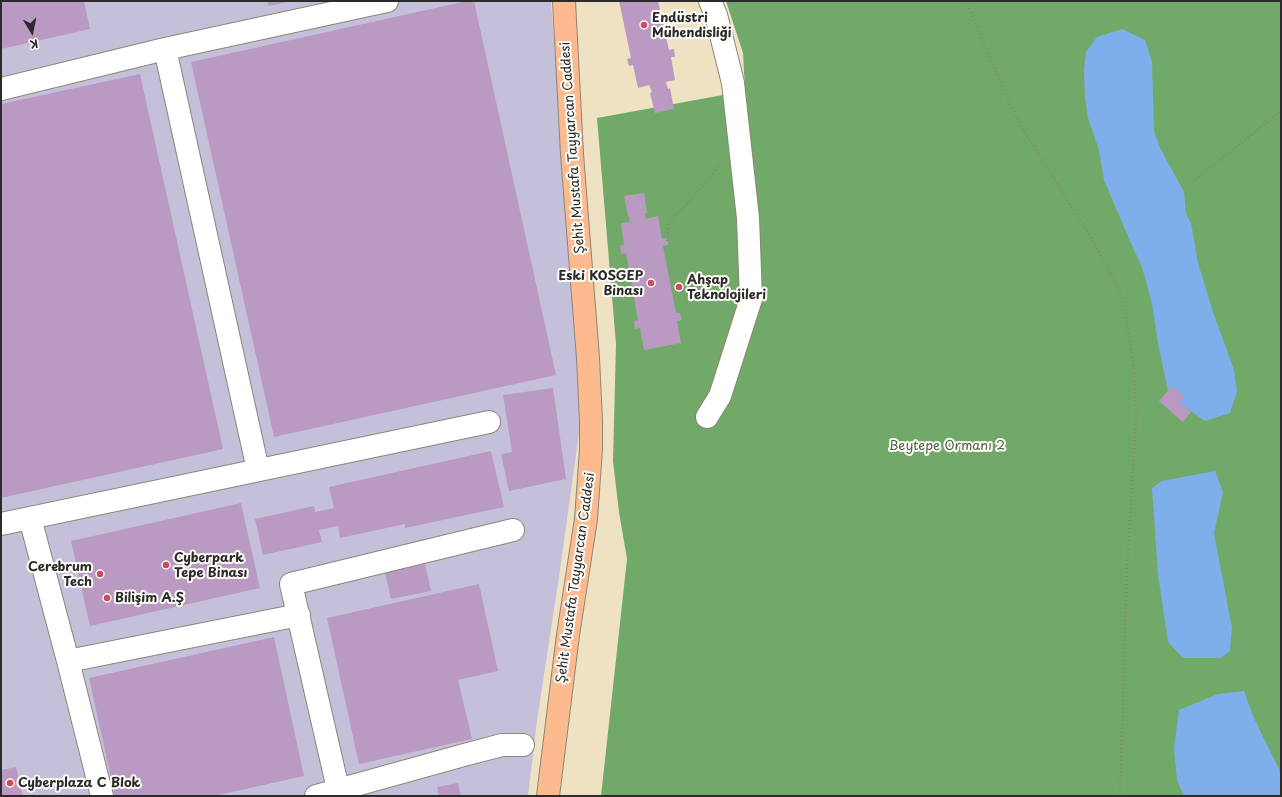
<!DOCTYPE html>
<html>
<head>
<meta charset="utf-8">
<style>
	body { margin:0 }
	#map { position:relative; width:1282px; height:797px; overflow:hidden; background:#efe2c3; font-family:"Playpen Sans",sans-serif }
	canvas { display:block }
	.frame { position:absolute; inset:0; border:2px solid #2b2b2b; pointer-events:none }
	.north { position:absolute; left:12px; top:12px; width:40px; height:40px; -webkit-text-stroke:3px #fdfcf7; paint-order:stroke; rotate:170deg; font-size:11px; font-weight:700; line-height:16px; text-align:center; color:#2b2b2b }
	.north::after { content:''; display:block; margin:auto; width:14px; height:18px; background:#2b2b2b; clip-path:polygon(50% 0,100% 100%,50% 72%,0 100%) }
</style>
</head>
<body>
<div id="map">
<canvas width="1282" height="797"></canvas>
<div class="frame"></div>
<div class="north">K</div>
</div>
<script>
const g = document.querySelector('canvas').getContext('2d');
g.lineJoin = 'round';
function paint(path, color) { g.fillStyle = color; g.fill(path, 'evenodd'); }
const shape = rows => new Path2D(rows.map(r => 'M' + r).join(''));
function strokePath(path, color, width, dash) { g.strokeStyle = color; g.lineWidth = width; g.lineCap = dash ? 'butt' : 'round'; g.setLineDash(dash || []); g.stroke(path); }
function drawText(font, color, halo, rows, align = 'center') {
  g.font = font + ' "Playpen Sans",sans-serif'; g.lineWidth = 4; g.setLineDash([]); g.textBaseline = 'middle'; g.strokeStyle = halo; g.fillStyle = color; for (const [text, x, y, turn = 0] of rows) {
    g.save(); g.translate(x, y); g.rotate((+turn || 0) * Math.PI / 180); g.textAlign = isNaN(turn) ? turn : align; if (halo) g.strokeText(text, 0, 0); g.fillText(text, 0, 0); g.restore();
  }
}
paint(shape([
	[1,1,551,1,582,412,559,577,537,721,528,796,1,796]
]), '#c5c0da');
paint(shape([
	[726,1,1281,1,1281,796,601,796,627,559,619,512,613,461,616,344,597,118,745,91,743,53]
]), '#71aa68');
paint(shape([
	[1122,29,1145,40,1152,62,1154,131,1160,148,1184,192,1186,214,1191,223,1198,263,1213,312,1234,370,1237,392,1230,413,1205,421,1169,396,1158,343,1152,304,1142,267,1130,241,1104,180,1099,150,1088,118,1085,97,1084,71,1086,52,1097,37],
	[1215,471,1223,492,1214,533,1232,628,1230,651,1221,658,1183,658,1168,642,1158,574,1152,488,1162,481],
	[1244,691,1253,716,1279,769,1281,778,1281,796,1184,796,1177,780,1174,748,1179,710,1218,694]
]), '#7fafea');
paint(shape([
	[1,1,84,1,90,29,1,49],
	[267,1,287,1,287,2,269,6],
	[467,1,474,1,556,375,274,437,191,62],
	[619,1,658,1,669,50,674,49,675,57,671,57,675,80,666,82,668,89,670,88,674,109,655,113,650,93,652,92,649,85,638,88,633,65,629,66,627,59,631,58],
	[140,74,223,449,1,498,1,104],
	[644,193,647,213,645,213,646,219,658,216,662,239,667,238,668,245,663,246,676,313,680,313,682,320,677,321,681,343,644,350,640,328,635,329,634,321,638,320,626,253,621,254,620,246,624,245,621,223,630,222,629,216,628,216,624,196],
	[1172,386,1185,397,1179,402,1191,412,1183,422,1159,401],
	[553,388,566,479,509,491,501,454,512,452,503,395],
	[491,451,504,507,405,528,405,524,340,538,338,526,319,530,322,542,263,555,255,519,314,506,315,512,334,508,329,487],
	[241,503,260,588,90,626,71,541],
	[425,564,431,591,391,599,385,573],
	[479,584,498,671,458,680,472,739,359,764,327,618],
	[274,637,304,776,214,796,115,796,89,678],
	[16,767,23,796,1,796,1,770],
	[458,783,461,796,439,796,437,787]
]), '#ba9ac2');
const minor = shape([
	[165,49,258,470],
	[1,89,165,49,387,1],
	[707,417,720,396,751,299,748,218,733,83,716,15,710,1],
	[30,518,68,661,102,796],
	[1,524,489,422],
	[68,661,299,615],
	[338,789,291,584,513,530],
	[316,796,464,755,502,745,523,745]
]);
const major = shape([
	[548,796,568,635,586,519,591,449,591,421,588,358,572,154,564,1]
]);
strokePath(minor, '#8d8677', 24);
strokePath(major, '#8d8677', 24);
strokePath(shape([
	[966,1,1015,116,1092,239,1123,297,1134,366,1136,420,1127,566,1120,796],
	[1195,180,1281,111],
	[667,241,669,222,698,192,720,164]
]), '#8d8677', 2.5, [1, 3]);
strokePath(minor, '#fff', 22);
strokePath(major, '#fcba8e', 22);
for (const [x, y, r, color] of [
	[644,25,4,"#d1495b"],
	[651,283,4,"#d1495b"],
	[679,287,4,"#d1495b"],
	[166,565,4,"#d1495b"],
	[100,574,4,"#d1495b"],
	[107,598,4,"#d1495b"],
	[10,783,4,"#d1495b"]
]) { const dot = new Path2D(); dot.arc(x, y, r, 0, 2 * Math.PI); g.fillStyle = color; g.fill(dot); strokePath(dot, '#fdfcf7', 1.5); }
drawText('bold 13px', '#2b2b2b', '#fdfcf7', [
	["Endüstri",652,18],
	["Mühendisliği",652,33],
	["Eski KOSGEP",643,276,"right"],
	["Binası",643,291,"right"],
	["Ahşap",687,280],
	["Teknolojileri",687,295],
	["Cyberpark",174,558],
	["Tepe Binası",174,573],
	["Cerebrum",92,567,"right"],
	["Tech",92,582,"right"],
	["Bilişim A.Ş",115,598],
	["Cyberplaza C Blok",18,783]
], 'left');
drawText('13px', '#2b2b2b', '#fdfcf7', [
	["Şehit Mustafa Tayyarcan Caddesi",573,148,-94],
	["Şehit Mustafa Tayyarcan Caddesi",576,578,-82]
]);
drawText('13px', '#4d6146', '#fdfcf7', [
	["Beytepe Ormanı 2",947,446]
]);
</script>
</body>
</html>
